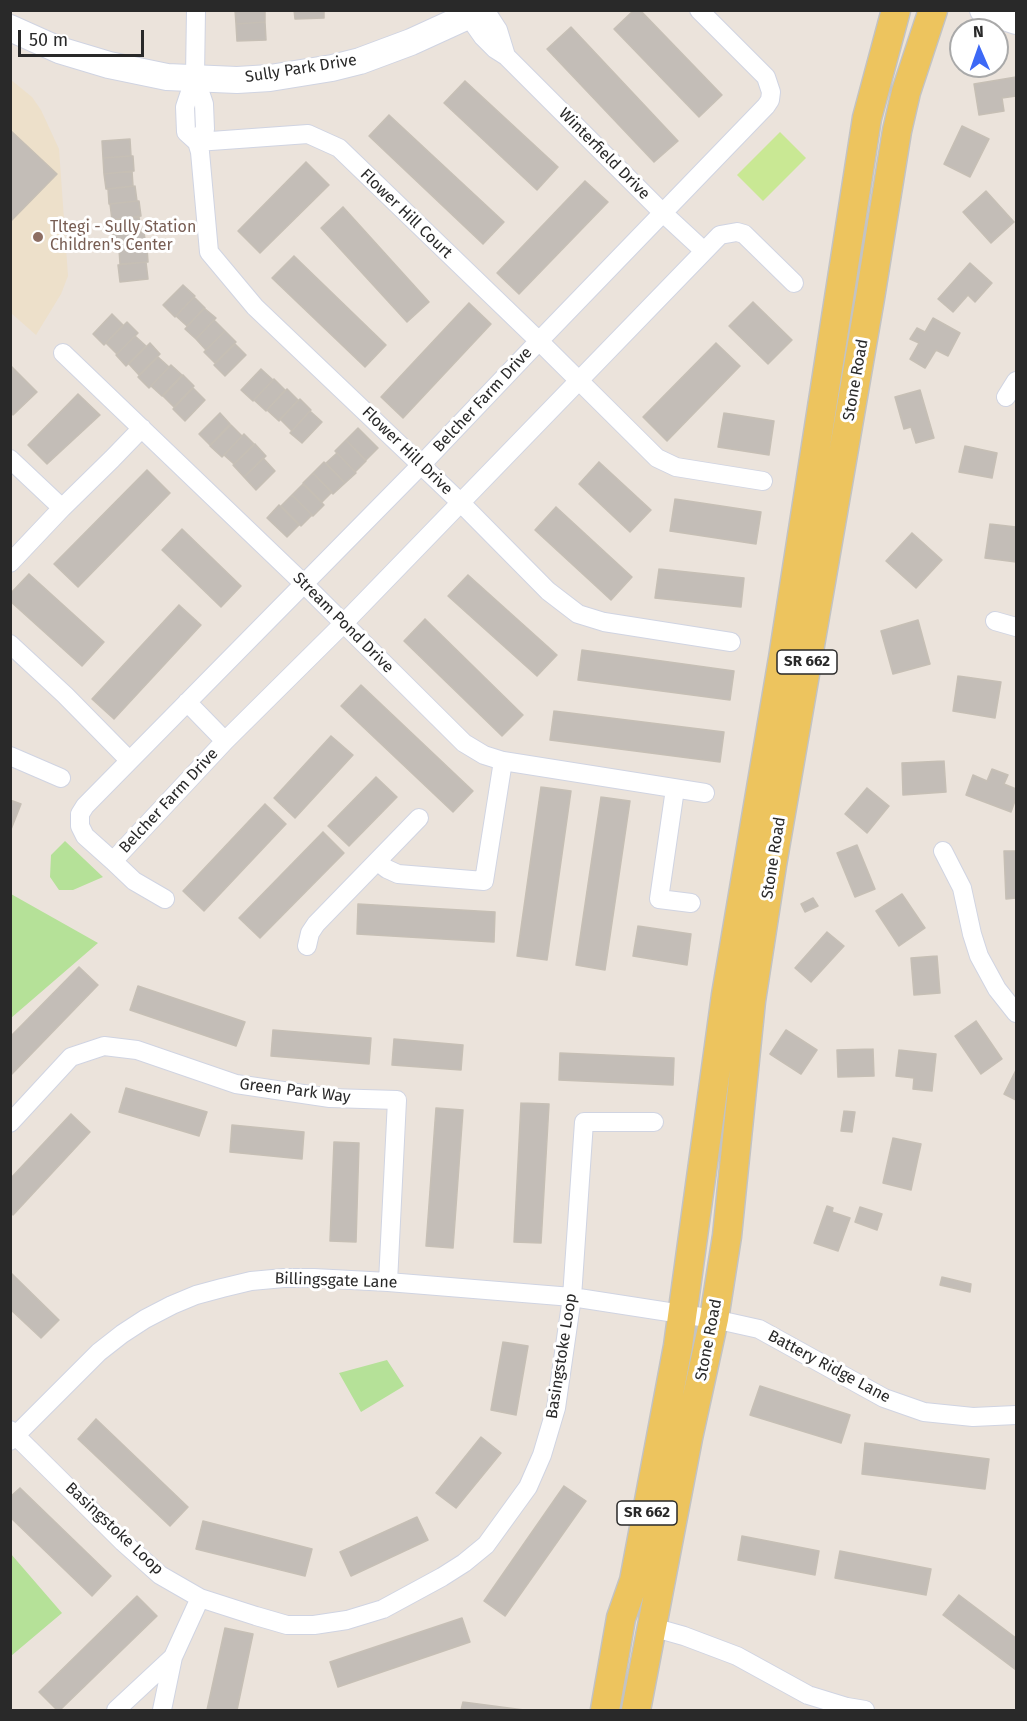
<!DOCTYPE html>
<html>
<head>
<meta charset="utf-8">
<style>
	body { margin:0 }
	#map { position:relative; width:1027px; height:1721px; overflow:hidden; background:#ebe3db; font-family:"Fira Sans",sans-serif }
	canvas { display:block }
	.frame { position:absolute; inset:0; border:12px solid #292929; pointer-events:none }
	.north { position:absolute; left:949px; top:18px; width:60px; height:60px; box-sizing:border-box; background:#fff; border:2px solid #a9a9a9; border-radius:50%; rotate:358deg; font-size:16px; font-weight:700; line-height:24px; text-align:center; color:#292929 }
	.north::after { content:''; display:block; margin:auto; width:21px; height:27px; background:#3d69f6; clip-path:polygon(50% 0,100% 100%,50% 72%,0 100%) }
	.scale { position:absolute; left:18px; top:30px; width:126px; height:27px; box-sizing:border-box; border:3px solid #292929; border-top:0; padding-left:8px; font-size:18px; line-height:21px; white-space:nowrap; color:#292929; -webkit-text-stroke:4px #fff; paint-order:stroke }
</style>
</head>
<body>
<div id="map">
<canvas width="1027" height="1721"></canvas>
<div class="frame"></div>
<div class="north">N</div>
<div class="scale">50 m</div>
</div>
<script>
const g = document.querySelector('canvas').getContext('2d');
g.lineJoin = 'round';
function paint(path, color) { g.fillStyle = color; g.fill(path, 'evenodd'); }
const shape = rows => new Path2D(rows.map(r => 'M' + r).join(''));
function strokePath(path, color, width, dash) { g.strokeStyle = color; g.lineWidth = width; g.lineCap = dash ? 'butt' : 'round'; g.setLineDash(dash || []); g.stroke(path); }
function drawText(font, color, halo, rows, align = 'center') {
  g.font = font + ' "Fira Sans",sans-serif'; g.lineWidth = 6; g.setLineDash([]); g.textBaseline = 'middle'; g.strokeStyle = halo; g.fillStyle = color; for (const [text, x, y, turn = 0] of rows) {
    g.save(); g.translate(x, y); g.rotate((+turn || 0) * Math.PI / 180); g.textAlign = isNaN(turn) ? turn : align; if (halo) g.strokeText(text, 0, 0); g.fillText(text, 0, 0); g.restore();
  }
}
paint(shape([
	[10,79,32,97,41,110,59,149,68,276,61,294,36,335,11,313]
]), '#ede0ca');
paint(shape([
	[65,841,103,877,73,890,59,890,50,877,51,855],
	[11,894,98,943,11,1018],
	[387,1360,404,1386,361,1412,339,1373],
	[11,1554,62,1613,11,1656,10,1656]
]), '#b5e198');
paint(shape([
	[780,132,806,158,763,201,737,175]
]), '#c9e894');
const building = shape([
	[235,10,265,10,265,22,236,24,235,10],
	[294,10,324,10,324,18,295,19,294,10],
	[634,10,640,10,722,95,699,117,614,29,634,10],
	[265,22,266,40,237,41,236,24,265,22],
	[571,27,678,141,654,162,547,49,571,27],
	[1016,77,1016,96,1002,98,1004,111,979,115,974,84,1016,77],
	[465,81,558,167,537,190,444,103,465,81],
	[389,115,504,222,483,244,369,136,389,115],
	[962,126,989,139,970,177,944,164,962,126],
	[10,130,57,174,10,222,10,130],
	[130,139,131,156,103,158,102,141,130,139],
	[131,156,133,156,134,171,104,174,103,158,131,156],
	[306,162,329,185,260,253,238,231,306,162],
	[132,171,133,186,106,189,104,174,132,171],
	[585,181,608,202,519,294,497,273,585,181],
	[135,186,137,201,109,204,108,189,135,186],
	[986,191,1014,222,991,243,963,212,986,191],
	[137,201,139,201,141,216,112,220,110,204,137,201],
	[343,207,429,302,407,322,321,228,343,207],
	[139,217,141,232,113,235,112,220,139,217],
	[144,232,146,247,116,250,114,235,144,232],
	[147,248,148,262,120,264,119,249,147,248],
	[294,256,386,345,365,367,272,278,294,256],
	[146,262,148,279,120,282,118,265,146,262],
	[970,263,992,283,975,302,968,295,953,312,938,299,970,263],
	[183,285,195,296,175,317,163,305,183,285],
	[194,297,205,308,187,326,176,316,194,297],
	[753,302,792,340,768,364,729,326,753,302],
	[469,303,491,324,403,418,381,397,469,303],
	[204,308,216,318,196,339,185,329,204,308],
	[112,314,123,325,104,345,93,334,112,314],
	[933,318,960,333,948,356,936,350,925,368,910,359,919,343,910,339,917,328,925,332,933,318],
	[214,320,225,331,206,350,196,339,214,320],
	[127,322,138,333,117,354,106,343,127,322],
	[225,331,236,342,215,363,204,352,225,331],
	[135,336,146,346,126,366,116,355,135,336],
	[150,343,160,354,139,375,129,364,150,343],
	[716,343,740,366,667,441,643,417,716,343],
	[235,344,246,355,225,376,214,365,235,344],
	[158,357,169,367,149,388,138,377,158,357],
	[10,365,37,392,13,415,10,413,10,365],
	[171,365,182,375,162,396,151,386,171,365],
	[261,369,273,380,253,401,241,390,261,369],
	[183,375,194,386,174,407,163,396,183,375],
	[274,379,285,390,266,411,254,400,274,379],
	[193,388,205,400,185,421,173,409,193,388],
	[287,389,298,400,279,421,267,410,287,389],
	[920,390,934,438,916,443,911,427,904,429,895,397,920,390],
	[78,394,100,415,47,464,28,445,78,394],
	[300,399,311,410,292,431,280,419,300,399],
	[310,411,322,422,302,443,290,433,310,411],
	[220,413,230,424,210,445,199,434,220,413],
	[724,413,774,421,769,455,718,447,724,413],
	[231,425,242,436,222,457,210,446,231,425],
	[358,428,378,448,366,460,346,440,358,428],
	[244,434,254,444,234,464,224,455,244,434],
	[346,440,366,461,355,472,335,451,346,440],
	[255,444,266,456,244,477,233,465,255,444],
	[965,446,997,453,992,478,959,472,965,446],
	[337,453,356,473,345,483,326,463,337,453],
	[263,458,275,471,256,490,244,477,263,458],
	[324,462,345,483,333,494,313,473,324,462],
	[599,462,651,510,630,532,579,484,599,462],
	[147,470,170,493,78,587,54,564,147,470],
	[313,473,332,492,322,502,303,483,313,473],
	[303,484,324,505,313,516,292,495,303,484],
	[292,495,312,515,301,526,281,506,292,495],
	[675,499,761,512,756,544,670,531,675,499],
	[279,505,299,525,287,537,267,518,279,505],
	[556,507,632,577,611,600,535,530,556,507],
	[990,524,1016,527,1016,562,985,558,990,524],
	[182,529,241,586,221,607,162,550,182,529],
	[912,533,942,560,916,588,886,561,912,533],
	[659,569,744,578,741,607,655,598,659,569],
	[29,574,104,642,82,666,10,601,10,594,29,574],
	[468,575,557,655,537,676,448,596,468,575],
	[179,605,201,625,114,719,92,699,179,605],
	[425,619,523,715,502,736,404,641,425,619],
	[918,620,930,664,893,674,881,631,918,620],
	[582,650,734,671,730,700,578,680,582,650],
	[958,676,1001,682,995,718,953,711,958,676],
	[361,685,473,791,453,812,341,706,361,685],
	[554,711,724,732,720,762,550,740,554,711],
	[331,736,353,755,295,818,274,798,331,736],
	[944,761,946,792,903,795,902,763,944,761],
	[992,769,1008,775,1004,784,1016,789,1016,798,1011,812,966,795,973,775,987,781,992,769],
	[376,777,397,797,349,846,328,826,376,777],
	[541,787,571,791,547,960,517,956,541,787],
	[867,788,889,806,867,833,845,814,867,788],
	[601,797,630,801,605,970,576,965,601,797],
	[10,800,21,804,10,832,10,800],
	[265,804,286,824,204,911,183,891,265,804],
	[323,832,344,853,260,938,239,918,323,832],
	[857,845,875,889,855,897,837,853,857,845],
	[1004,851,1016,851,1016,898,1006,899,1004,851],
	[902,894,925,928,899,946,876,911,902,894],
	[813,898,818,906,805,912,801,904,813,898],
	[358,904,495,912,494,942,357,934,358,904],
	[638,926,691,934,687,965,633,956,638,926],
	[827,932,844,946,811,982,795,968,827,932],
	[937,956,940,993,914,995,911,958,937,956],
	[79,967,98,985,10,1076,10,1037,79,967],
	[138,986,245,1022,236,1046,130,1010,138,986],
	[976,1021,1002,1059,981,1074,955,1036,976,1021],
	[273,1030,371,1038,369,1064,271,1056,273,1030],
	[786,1030,817,1050,801,1074,770,1054,786,1030],
	[394,1039,463,1045,461,1070,392,1065,394,1039],
	[873,1049,874,1076,838,1077,837,1050,873,1049],
	[899,1050,936,1054,932,1091,913,1089,914,1078,896,1076,899,1050],
	[560,1053,674,1058,673,1085,559,1080,560,1053],
	[1016,1070,1016,1100,1004,1094,1016,1070],
	[126,1088,207,1112,199,1136,119,1112,126,1088],
	[521,1103,549,1104,541,1243,514,1242,521,1103],
	[436,1108,463,1110,453,1248,426,1246,436,1108],
	[844,1111,855,1112,852,1132,841,1131,844,1111],
	[71,1114,90,1132,13,1215,10,1213,10,1179,71,1114],
	[232,1125,304,1132,302,1159,230,1152,232,1125],
	[893,1138,921,1144,911,1190,883,1183,893,1138],
	[334,1142,359,1143,356,1242,330,1241,334,1142],
	[827,1206,833,1208,832,1212,850,1218,838,1251,814,1243,827,1206],
	[860,1207,882,1214,877,1230,855,1222,860,1207],
	[10,1272,59,1320,41,1338,10,1309,10,1272],
	[942,1277,971,1284,970,1292,940,1285,942,1277],
	[503,1342,528,1346,516,1415,491,1410,503,1342],
	[760,1386,850,1415,841,1443,750,1415,760,1386],
	[96,1419,188,1507,170,1526,78,1439,96,1419],
	[481,1437,501,1453,456,1508,436,1493,481,1437],
	[865,1443,989,1459,985,1489,862,1474,865,1443],
	[564,1486,586,1501,505,1616,484,1601,564,1486],
	[20,1488,111,1576,92,1596,10,1517,10,1497,20,1488],
	[417,1517,428,1540,351,1576,340,1552,417,1517],
	[203,1521,312,1549,305,1576,196,1549,203,1521],
	[742,1536,819,1551,815,1575,738,1560,742,1536],
	[840,1551,931,1569,926,1595,835,1578,840,1551],
	[959,1595,1016,1638,1016,1670,943,1615,959,1595],
	[137,1596,157,1616,60,1710,57,1710,39,1692,137,1596],
	[462,1618,470,1642,338,1687,330,1662,462,1618],
	[225,1628,253,1634,237,1710,207,1710,225,1628],
	[463,1702,524,1710,461,1710,463,1702]
]);
paint(building, '#c3bdb7');
strokePath(building, '#c6bfb5', 1.5);
const street = shape([
	[196,10,195,77,185,107,186,132,197,142,200,152,209,252,255,307,461,503,548,591,578,614,604,622,731,642],
	[464,10,483,37,495,49,506,56,663,213,703,250],
	[485,10,498,30,506,56],
	[699,10,766,77,771,92,770,100,766,106,539,341,421,465,85,806,80,814,80,826,85,836,113,861,225,741,343,624,720,235,737,232,744,234,794,283],
	[195,77,204,104,205,129,197,142],
	[197,142,308,134,339,148,539,341,657,458,676,467,763,481],
	[63,353,304,584,464,743,484,755,503,761,705,793],
	[1006,397,1016,381],
	[10,459,62,508],
	[10,563,62,508,112,459,142,428],
	[995,621,1016,627],
	[10,644,65,695,129,760],
	[187,702,225,741],
	[10,756,61,778],
	[675,789,659,899,691,903],
	[943,851,962,888,972,934,979,956,997,989,1016,1013],
	[113,861,134,881,165,899],
	[378,862,387,869,398,874,484,881,503,761],
	[307,946,310,933,316,924,419,818],
	[10,1123,71,1057,104,1046,137,1050,236,1084,330,1098,397,1100,388,1282],
	[10,1430,123,1542,160,1575,200,1598,256,1616,287,1625,314,1625,347,1620,383,1609,442,1577,464,1563,486,1545,528,1487,542,1455,556,1408,572,1297,584,1122,654,1122],
	[10,1441,99,1352,122,1334,145,1319,172,1305,196,1295,222,1288,251,1281,284,1278,314,1278,388,1282,572,1297,714,1319,759,1329,884,1398,924,1412,973,1417,1016,1415],
	[652,1627,684,1636,737,1656,808,1695,847,1707,865,1710],
	[116,1710,173,1657],
	[162,1710,173,1657,200,1598]
]);
const secondary = shape([
	[983,10,1016,21],
	[10,28,59,50,109,65,167,77,237,80,270,78,332,68,360,61,411,42,481,10]
]);
const primary = shape([
	[605,1710,621,1618,634,1581,678,1346,726,995,783,658,867,118,896,10],
	[636,1710,688,1438,714,1319,727,1236,751,1001,772,865,870,298,897,131,906,92,933,10]
]);
strokePath(street, '#d0d4e2', 20);
strokePath(secondary, '#d0d4e2', 28);
strokePath(primary, '#c3c3c3', 31);
strokePath(street, '#fff', 18);
strokePath(secondary, '#fff', 26);
strokePath(primary, '#edc45e', 28);
for (const [x, y, r, color] of [
	[38,237,6,"#8d6e63"]
]) { const dot = new Path2D(); dot.arc(x, y, r, 0, 2 * Math.PI); g.fillStyle = color; g.fill(dot); strokePath(dot, '#fff', 2); }
for (const [x, y, w] of [
	[807,662,60],
	[647,1513,60]
]) { const box = new Path2D(); box.roundRect(x - w / 2, y - 12, w, 24, 4.5); g.fillStyle = '#fff'; g.fill(box); strokePath(box, '#292929', 1.5); }
drawText('bold 15px', '#292929', null, [
	["SR 662",807,662],
	["SR 662",647,1513]
]);
drawText('16px', '#292929', '#fff', [
	["Sully Park Drive",301,69,-9],
	["Winterfield Drive",604,154,45],
	["Flower Hill Court",406,214,44],
	["Stone Road",856,380,-80],
	["Belcher Farm Drive",483,400,-47],
	["Flower Hill Drive",407,451,44],
	["Stream Pond Drive",343,623,45],
	["Belcher Farm Drive",169,801,-47],
	["Stone Road",774,858,-81],
	["Green Park Way",295,1091,7],
	["Billingsgate Lane",336,1281,2],
	["Stone Road",709,1340,-79],
	["Basingstoke Loop",562,1356,-81],
	["Battery Ridge Lane",829,1367,28],
	["Basingstoke Loop",114,1529,43]
]);
drawText('16px', '#785e54', '#fff', [
	["Tltegi - Sully Station",50,228],
	["Children's Center",50,246]
], 'left');
</script>
</body>
</html>
